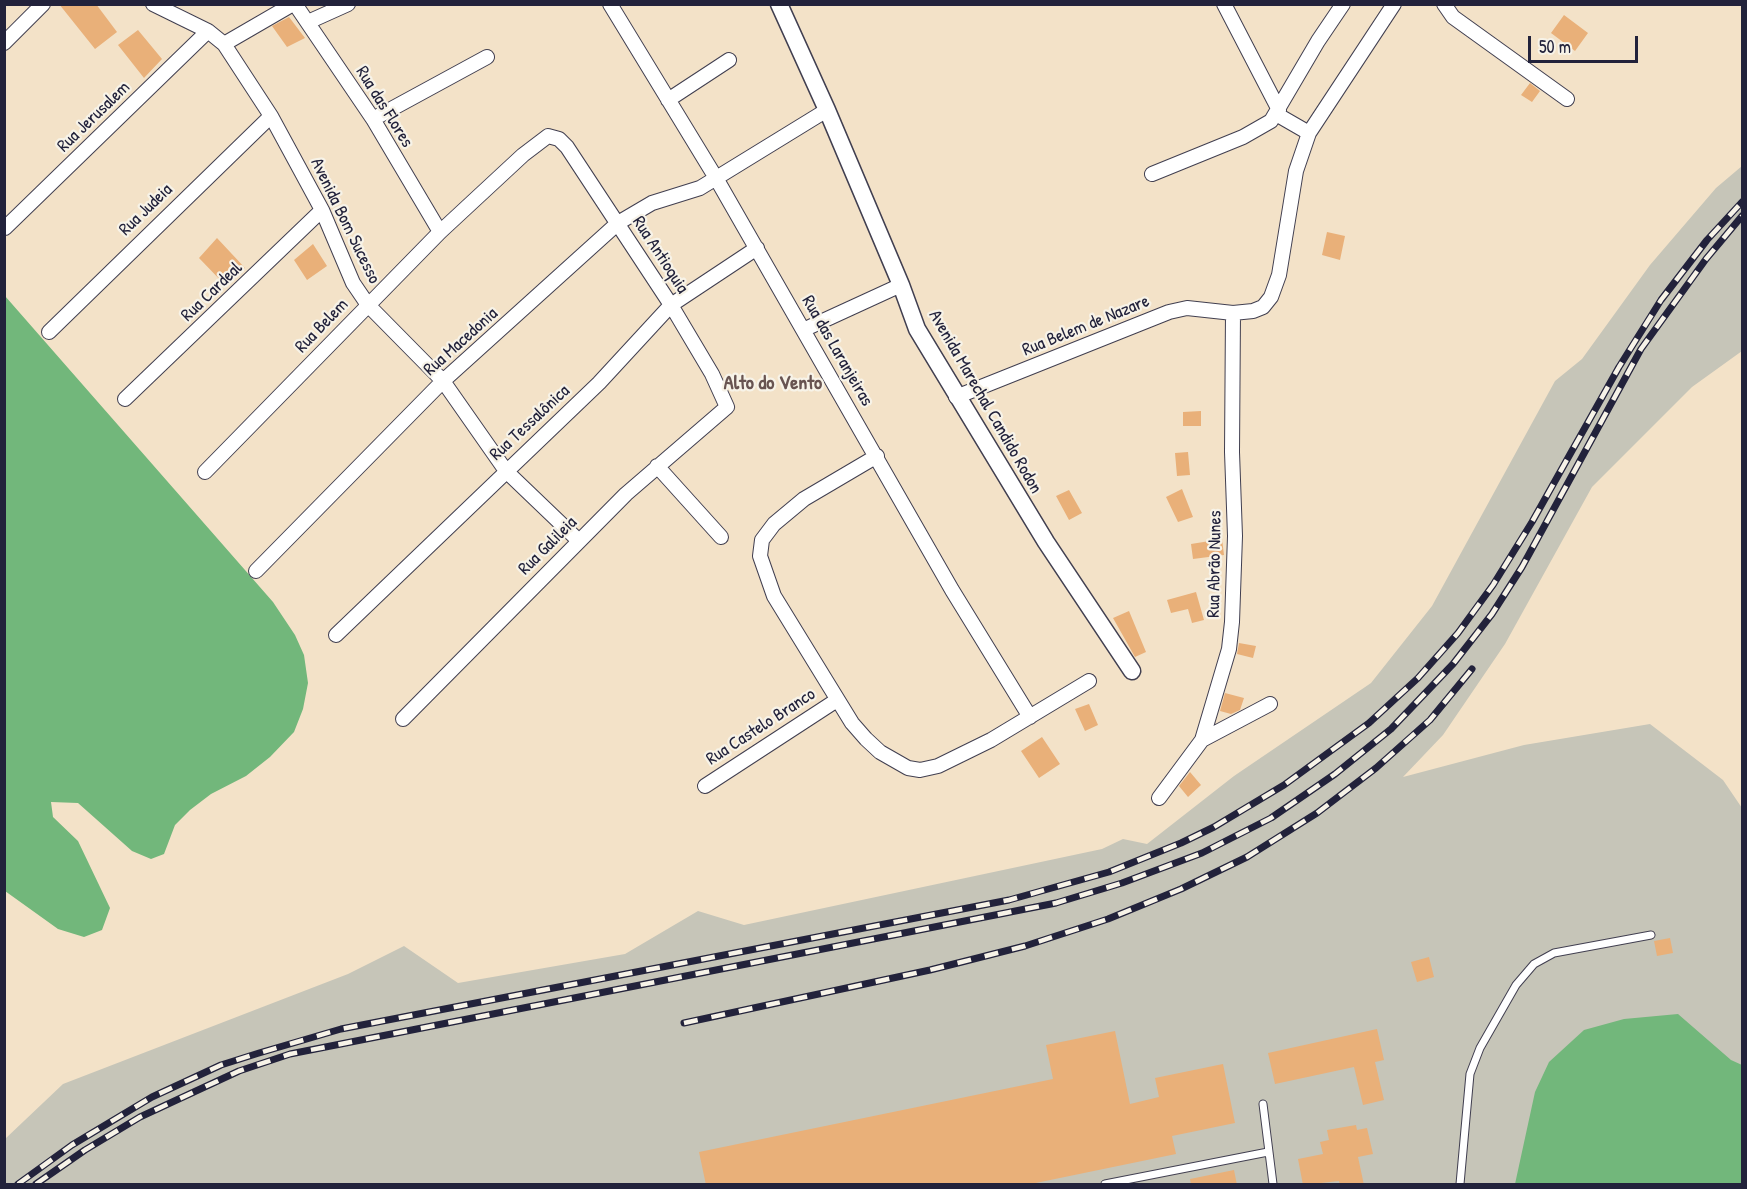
<!DOCTYPE html>
<html>
<head>
<meta charset="utf-8">
<style>
	body { margin:0 }
	#map { position:relative; width:1747px; height:1189px; overflow:hidden; background:#f3e2c8; font-family:"Patrick Hand",sans-serif }
	canvas { display:block }
	.frame { position:absolute; inset:0; border:6px solid #22223b; pointer-events:none }
	.scale { position:absolute; left:1528px; top:36px; width:110px; height:27px; box-sizing:border-box; border:3px solid #22223b; border-top:0; padding-left:8px; font-size:18px; line-height:21px; white-space:nowrap; color:#22223b; -webkit-text-stroke:4px #f7f3e8; paint-order:stroke }
</style>
</head>
<body>
<div id="map">
<canvas width="1747" height="1189"></canvas>
<div class="frame"></div>
<div class="scale">50 m</div>
</div>
<script>
const g = document.querySelector('canvas').getContext('2d');
g.lineJoin = 'round';
function paint(path, color) { g.fillStyle = color; g.fill(path, 'evenodd'); }
const shape = rows => new Path2D(rows.map(r => 'M' + r).join(''));
function strokePath(path, color, width, dash) { g.strokeStyle = color; g.lineWidth = width; g.lineCap = dash ? 'butt' : 'round'; g.setLineDash(dash || []); g.stroke(path); }
function drawText(font, color, halo, rows, align = 'center') {
  g.font = font + ' "Patrick Hand",sans-serif'; g.lineWidth = 4.5; g.setLineDash([]); g.textBaseline = 'middle'; g.strokeStyle = halo; g.fillStyle = color; for (const [text, x, y, turn = 0] of rows) {
    g.save(); g.translate(x, y); g.rotate((+turn || 0) * Math.PI / 180); g.textAlign = isNaN(turn) ? turn : align; if (halo) g.strokeText(text, 0, 0); g.fillText(text, 0, 0); g.restore();
  }
}
paint(shape([
	[1742,166,1742,351,1692,387,1592,487,1505,644,1443,735,1403,777,1524,745,1650,724,1723,780,1742,808,1742,1184,5,1184,5,1139,63,1084,348,974,404,946,458,983,625,954,698,911,744,925,1102,849,1123,839,1147,844,1234,776,1371,683,1432,606,1555,381,1582,359,1650,265,1716,188]
]), '#c6c5b8');
paint(shape([
	[5,296,273,602,295,635,304,655,308,683,303,709,294,732,270,757,246,776,211,794,190,810,175,825,164,854,151,859,132,851,78,803,51,802,53,817,78,841,110,908,102,930,84,937,58,929,5,891],
	[1678,1014,1731,1060,1742,1065,1742,1184,1515,1184,1535,1092,1549,1062,1584,1030,1624,1019]
]), '#72b77b');
paint(shape([
	[59,4,96,4,117,32,95,49],
	[1564,15,1588,33,1575,51,1551,33],
	[289,17,305,38,287,47,272,26],
	[138,30,162,59,144,78,118,45],
	[1530,83,1540,91,1532,102,1521,95],
	[1327,232,1345,236,1340,260,1322,255],
	[217,238,245,268,226,286,199,258],
	[313,244,327,266,307,280,294,260],
	[1201,411,1201,426,1183,426,1183,412],
	[1188,452,1190,475,1177,476,1175,453],
	[1182,489,1193,517,1178,522,1166,497],
	[1069,490,1082,513,1069,520,1056,496],
	[1222,539,1224,555,1193,559,1191,544],
	[1196,592,1204,620,1192,623,1188,609,1171,613,1167,600],
	[1129,611,1146,652,1135,657,1113,618],
	[1239,643,1256,646,1253,658,1237,654],
	[1225,693,1244,698,1240,710,1231,714,1220,711],
	[1089,704,1098,725,1085,731,1075,709],
	[1042,737,1060,764,1039,778,1021,751],
	[1190,772,1201,785,1188,797,1179,786],
	[1670,938,1673,953,1657,956,1654,941],
	[1429,957,1434,977,1417,982,1411,962],
	[1377,1029,1384,1060,1375,1062,1384,1100,1363,1105,1354,1067,1275,1084,1268,1053],
	[1115,1031,1130,1104,1159,1097,1155,1078,1223,1064,1235,1123,1172,1136,1176,1154,1026,1185,706,1185,699,1152,1053,1079,1046,1045],
	[1356,1125,1357,1130,1367,1128,1373,1154,1358,1157,1364,1185,1340,1185,1339,1181,1303,1185,1298,1159,1323,1154,1320,1142,1329,1140,1327,1130],
	[1234,1170,1237,1185,1191,1185,1190,1179]
]), '#e9b079');
const service = shape([
	[1263,1104,1273,1184],
	[1105,1184,1268,1152],
	[1460,1184,1470,1074,1480,1048,1516,985,1534,964,1554,953,1651,935]
]);
const minor = shape([
	[153,4,208,31,224,44,271,116,322,210,353,283,368,305,443,381,506,471,578,540],
	[295,4,373,119,440,232],
	[610,4,716,178,952,590,1030,717],
	[1224,4,1279,110],
	[1444,4,1453,17,1567,99],
	[308,22,348,4],
	[4,43,43,4],
	[224,44,293,4],
	[668,100,729,60],
	[1276,114,1309,133],
	[373,119,487,57],
	[1152,174,1243,137,1271,121,1318,41,1343,4],
	[5,228,208,31],
	[803,330,901,285],
	[49,332,271,116],
	[956,397,1169,312,1187,308,1233,313,1253,311,1263,307,1271,297,1279,275,1296,171,1309,133,1394,4],
	[125,399,322,210],
	[877,456,804,499,774,524,762,540,760,556,774,596,852,723,866,739,880,752,908,768,920,770,938,766,991,740,1089,681],
	[657,466,721,537],
	[205,472,440,232,523,155,548,136,559,139,567,147,671,305,712,374,727,407,626,494,403,719],
	[256,571,443,381,618,223,652,203,700,188,827,110],
	[336,635,599,383,671,305,757,248],
	[1202,740,1270,704],
	[705,786,837,700],
	[1159,798,1202,740,1229,649,1232,622,1235,536,1232,452,1233,313]
]);
const tertiary = shape([
	[779,4,827,110,901,285,917,329,1046,542,1132,671]
]);
strokePath(service, '#413f50', 9);
strokePath(minor, '#413f50', 16);
strokePath(tertiary, '#413f50', 19);
strokePath(service, '#fff', 7);
strokePath(minor, '#fff', 14);
strokePath(tertiary, '#fff', 16);
const rail = shape([
	[684,1023,930,970,1025,946,1108,919,1181,889,1247,857,1317,813,1376,768,1430,720,1472,669],
	[18,1184,72,1145,152,1097,221,1065,259,1053,341,1029,1009,900,1109,872,1181,843,1214,827,1284,785,1369,723,1418,678,1458,633,1493,585,1532,522,1619,367,1661,300,1707,240,1742,202],
	[36,1184,85,1150,140,1117,239,1071,290,1054,1056,903,1122,883,1202,853,1271,818,1335,774,1391,729,1453,664,1492,614,1522,567,1641,349,1706,259,1742,216]
]);
strokePath(rail, '#22223b', 7);
strokePath(rail, '#f7f3e8', 4.5, [14]);
drawText('18px', '#22223b', '#f7f3e8', [
	["Rua das Flores",384,107,58],
	["Rua Jerusalem",94,117,-44],
	["Rua Judeia",146,210,-44],
	["Avenida Bom Sucesso",345,221,64],
	["Rua Antioquia",660,255,57],
	["Rua Cardeal",212,292,-44],
	["Rua Belem",322,326,-46],
	["Rua Belem de Nazare",1086,326,-22],
	["Rua Macedonia",461,342,-42],
	["Rua das Laranjeiras",837,351,60],
	["Avenida Marechal Candido Rodon",985,402,60],
	["Rua Tessalônica",530,423,-43],
	["Rua Galileia",548,546,-45],
	["Rua Abrão Nunes",1215,564,-89],
	["Rua Castelo Branco",761,727,-33]
]);
drawText('bold 20px', '#685451', '#f7f3e8', [
	["Alto do Vento",773,384]
]);
</script>
</body>
</html>
